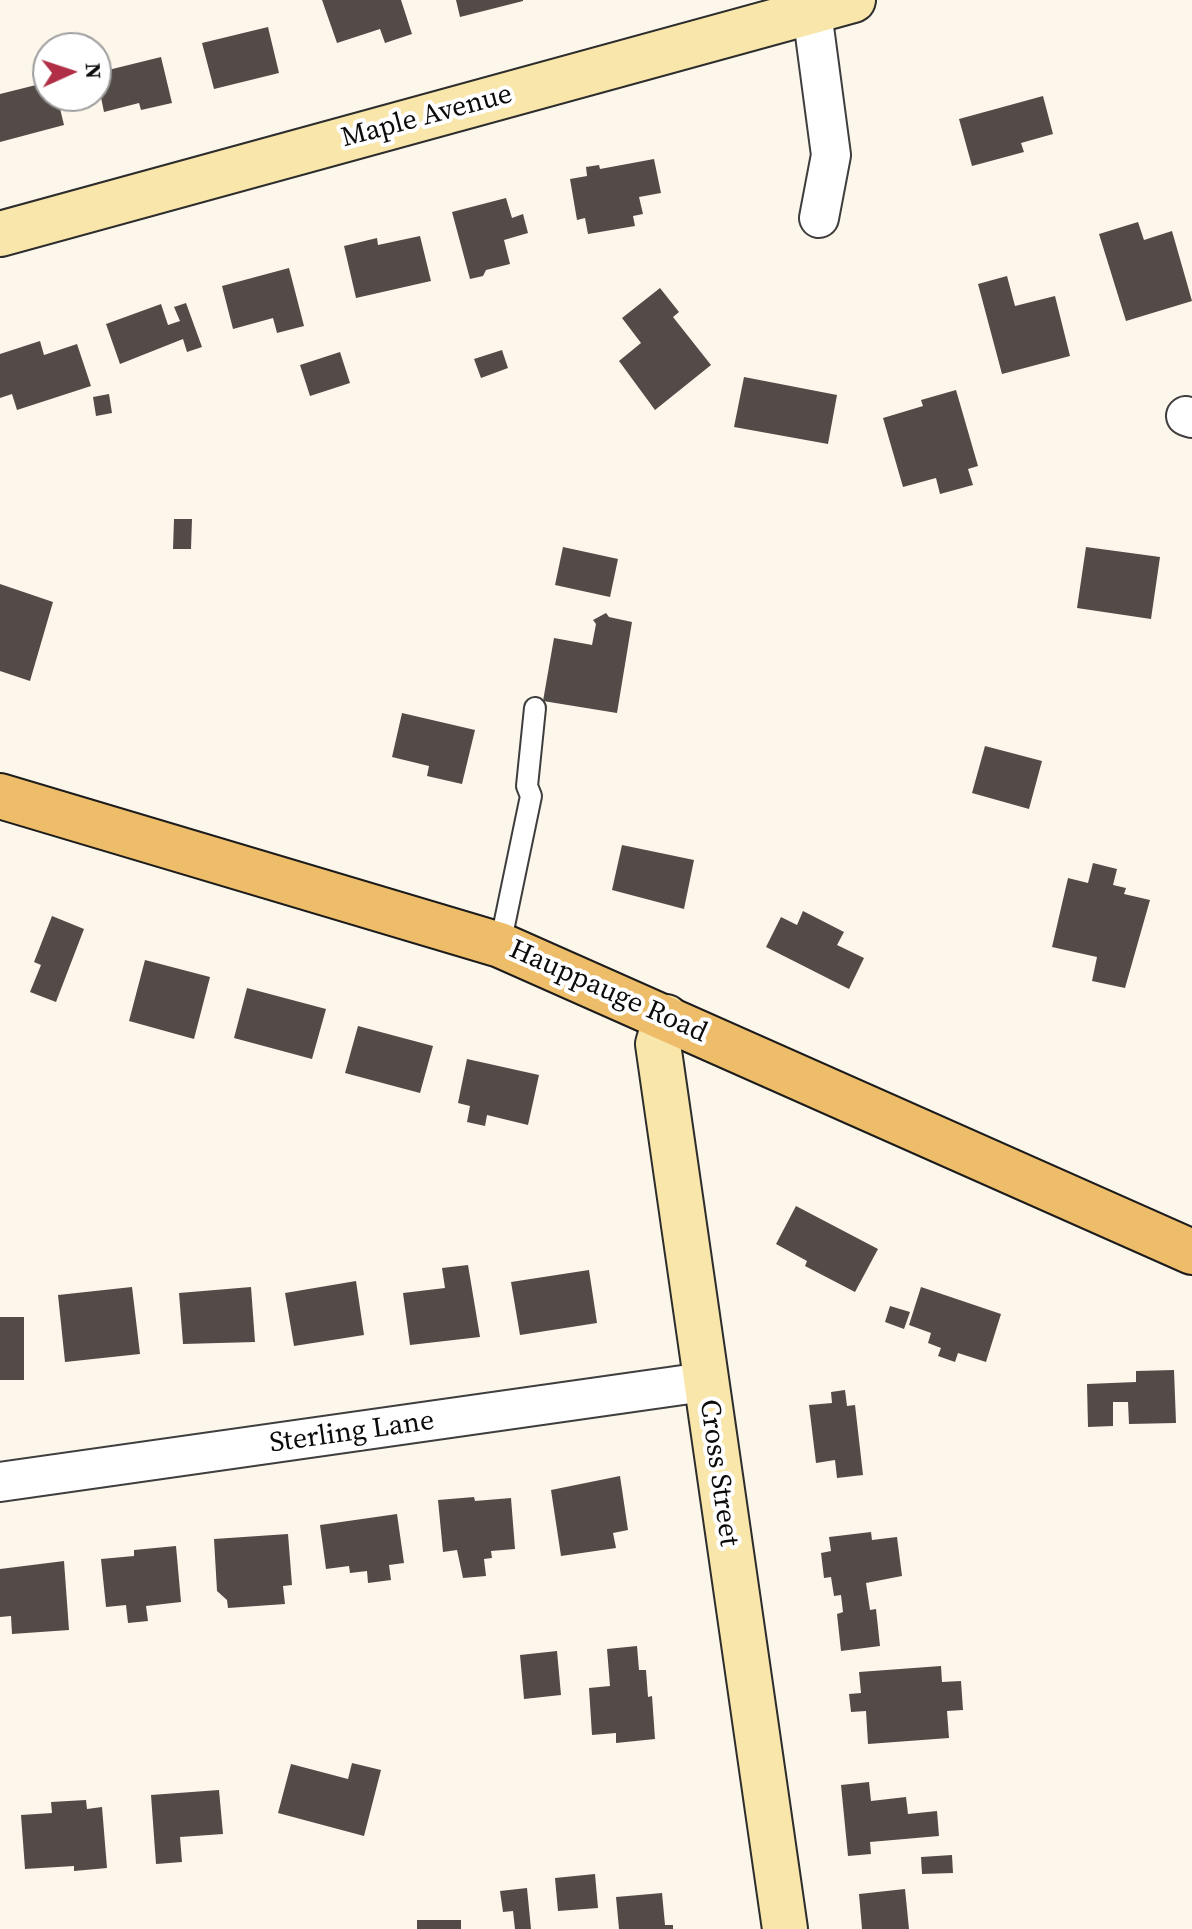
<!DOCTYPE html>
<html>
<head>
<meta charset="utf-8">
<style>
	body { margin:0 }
	#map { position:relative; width:1192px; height:1929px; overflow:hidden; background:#fdf7eb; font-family:"Source Serif 4",serif }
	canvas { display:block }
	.north { position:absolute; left:32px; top:32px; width:80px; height:80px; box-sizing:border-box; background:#fff; border:2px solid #9d9d9d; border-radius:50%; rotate:87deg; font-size:22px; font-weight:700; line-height:32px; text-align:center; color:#0b0b0b }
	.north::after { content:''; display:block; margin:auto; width:28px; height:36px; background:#b02f46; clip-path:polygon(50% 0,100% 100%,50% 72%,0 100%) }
</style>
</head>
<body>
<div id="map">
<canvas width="1192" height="1929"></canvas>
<div class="north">N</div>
</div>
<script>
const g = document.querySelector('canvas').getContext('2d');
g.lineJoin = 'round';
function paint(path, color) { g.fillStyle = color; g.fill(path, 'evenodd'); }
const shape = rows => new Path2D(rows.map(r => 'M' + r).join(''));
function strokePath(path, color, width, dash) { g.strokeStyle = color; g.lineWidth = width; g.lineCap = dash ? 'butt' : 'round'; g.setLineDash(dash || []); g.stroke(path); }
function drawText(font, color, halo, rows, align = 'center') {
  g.font = font + ' "Source Serif 4",serif'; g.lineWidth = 8; g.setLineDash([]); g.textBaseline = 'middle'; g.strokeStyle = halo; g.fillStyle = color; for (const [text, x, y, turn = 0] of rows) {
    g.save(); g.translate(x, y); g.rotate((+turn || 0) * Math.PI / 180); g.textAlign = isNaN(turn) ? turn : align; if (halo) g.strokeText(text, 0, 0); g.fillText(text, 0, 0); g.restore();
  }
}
paint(shape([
	[322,0,401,0,412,34,385,43,380,29,337,43],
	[456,0,523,0,523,1,460,17],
	[268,27,279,73,214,89,202,43],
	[161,57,172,103,141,110,139,103,104,112,96,73],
	[48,82,48,96,57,96,64,125,0,142,0,94],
	[1043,96,1053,134,1021,143,1024,152,972,166,959,119],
	[654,159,661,193,639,197,643,214,633,216,635,226,588,234,585,218,577,220,570,179,587,176,586,167,599,165,600,169],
	[506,198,512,218,523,214,528,233,504,240,510,264,486,270,483,276,470,279,452,212],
	[1138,222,1144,240,1172,231,1192,301,1126,321,1099,234],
	[420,236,431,281,356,298,344,246,377,238,378,245],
	[289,268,304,326,277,333,273,318,233,329,222,286],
	[1007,276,1015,306,1055,296,1070,356,1002,374,978,284],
	[660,288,679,312,673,317,711,365,655,410,619,361,641,343,622,318],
	[186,303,202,347,187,352,183,339,120,364,106,324,161,304,168,325,180,321,174,307],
	[40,341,44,355,77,344,91,386,17,410,12,394,0,398,0,354],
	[502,350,508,368,481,378,474,359],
	[340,352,350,383,310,396,300,365],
	[744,377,837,395,828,444,734,427],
	[956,390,978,466,968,469,973,485,940,494,936,478,903,487,883,418,923,406,921,400],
	[109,394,112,413,96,416,93,397],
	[174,519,192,519,191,549,173,549],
	[563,547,618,559,610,597,555,585],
	[1086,547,1160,557,1151,619,1077,608],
	[0,584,53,602,30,681,0,671],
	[606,613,609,617,632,622,617,713,543,701,554,638,592,645,596,624,593,620],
	[402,713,475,730,462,784,427,776,429,766,392,757],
	[985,746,1042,761,1029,809,972,793],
	[622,845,694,860,684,909,612,890],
	[1093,863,1117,869,1113,885,1126,888,1124,894,1150,900,1125,988,1092,981,1097,957,1052,947,1068,878,1088,883],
	[803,911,844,932,837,945,864,958,849,989,766,947,781,917,797,925],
	[52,916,84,929,56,1002,30,992,41,965,34,962],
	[145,960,210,977,194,1039,129,1021],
	[247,988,326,1009,312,1059,234,1038],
	[358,1026,433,1046,420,1093,345,1073],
	[467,1059,539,1075,528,1125,487,1115,485,1126,467,1122,470,1106,458,1103],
	[796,1206,878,1249,855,1292,805,1266,807,1261,776,1244],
	[468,1265,480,1337,410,1345,403,1293,445,1288,442,1268],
	[589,1270,597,1323,520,1335,511,1282],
	[356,1281,364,1335,294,1346,285,1293],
	[132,1287,140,1354,65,1362,58,1295],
	[251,1287,255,1342,183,1344,179,1293],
	[921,1287,1001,1314,986,1362,958,1353,955,1362,938,1356,941,1348,928,1343,931,1333,909,1325],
	[890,1306,910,1312,904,1329,885,1322],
	[0,1317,24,1317,24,1380,0,1380],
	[1174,1370,1176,1423,1129,1424,1128,1402,1113,1402,1113,1426,1088,1427,1087,1384,1136,1382,1136,1371],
	[845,1390,847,1406,855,1405,863,1475,837,1478,835,1460,816,1463,809,1405,832,1403,831,1392],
	[620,1476,628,1530,613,1533,616,1548,561,1556,551,1490],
	[474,1497,475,1501,511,1498,515,1549,491,1551,492,1558,484,1559,486,1576,463,1578,457,1550,443,1552,438,1500],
	[397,1514,404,1563,389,1565,391,1580,368,1583,367,1571,350,1573,349,1566,326,1569,320,1525],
	[871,1532,872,1540,897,1537,902,1576,866,1583,870,1610,876,1609,880,1646,841,1651,837,1614,843,1612,841,1595,834,1596,831,1577,824,1578,821,1553,831,1551,829,1537],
	[288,1534,292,1585,283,1586,285,1604,228,1608,227,1600,217,1591,214,1539],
	[176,1546,181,1602,146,1606,148,1621,128,1623,126,1605,106,1607,101,1559,134,1556,134,1550],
	[64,1561,69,1630,12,1634,11,1616,0,1617,0,1569],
	[637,1646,639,1670,646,1670,648,1697,652,1696,655,1739,616,1743,616,1733,592,1735,589,1688,610,1686,607,1649],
	[557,1651,561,1695,524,1699,520,1655],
	[941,1666,942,1682,961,1681,963,1710,947,1711,949,1738,868,1744,866,1711,851,1712,849,1694,861,1693,859,1672],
	[352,1763,381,1770,364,1836,278,1813,291,1764,348,1779],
	[869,1782,871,1801,906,1797,908,1814,937,1811,939,1836,870,1842,871,1854,848,1856,841,1785],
	[219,1790,223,1834,180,1837,182,1862,156,1864,151,1795],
	[86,1800,87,1809,102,1807,107,1868,74,1871,74,1866,25,1869,21,1815,52,1813,51,1802],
	[952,1855,953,1873,922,1874,921,1857],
	[595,1874,598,1908,558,1911,555,1878],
	[527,1888,531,1929,515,1929,513,1911,503,1912,500,1891],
	[905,1889,909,1929,862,1929,859,1894],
	[662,1893,665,1925,673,1925,673,1929,619,1929,616,1897],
	[417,1920,461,1920,461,1929,417,1929]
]), '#534b48');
const lane = shape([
	[500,945,531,796,527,786,535,708]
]);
const street = shape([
	[812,12,831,155,819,218],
	[1186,416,1192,418],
	[0,1482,704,1382]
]);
const secondary = shape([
	[0,234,853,0],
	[666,1017,658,1044,785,1929]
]);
const primary = shape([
	[0,796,500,945,1192,1252]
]);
strokePath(lane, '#3e3e3e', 24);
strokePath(street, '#3e3e3e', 42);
strokePath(secondary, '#2d2d2d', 48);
strokePath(primary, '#1c1c1c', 48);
strokePath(lane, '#fff', 20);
strokePath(street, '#fff', 38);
strokePath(secondary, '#f9e6ab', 44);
strokePath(primary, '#eebd6a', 44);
drawText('28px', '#0b0b0b', '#fff', [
	["Maple Avenue",427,117,-15],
	["Hauppauge Road",608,992,24],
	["Sterling Lane",352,1433,-8],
	["Cross Street",718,1473,82]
]);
</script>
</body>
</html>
